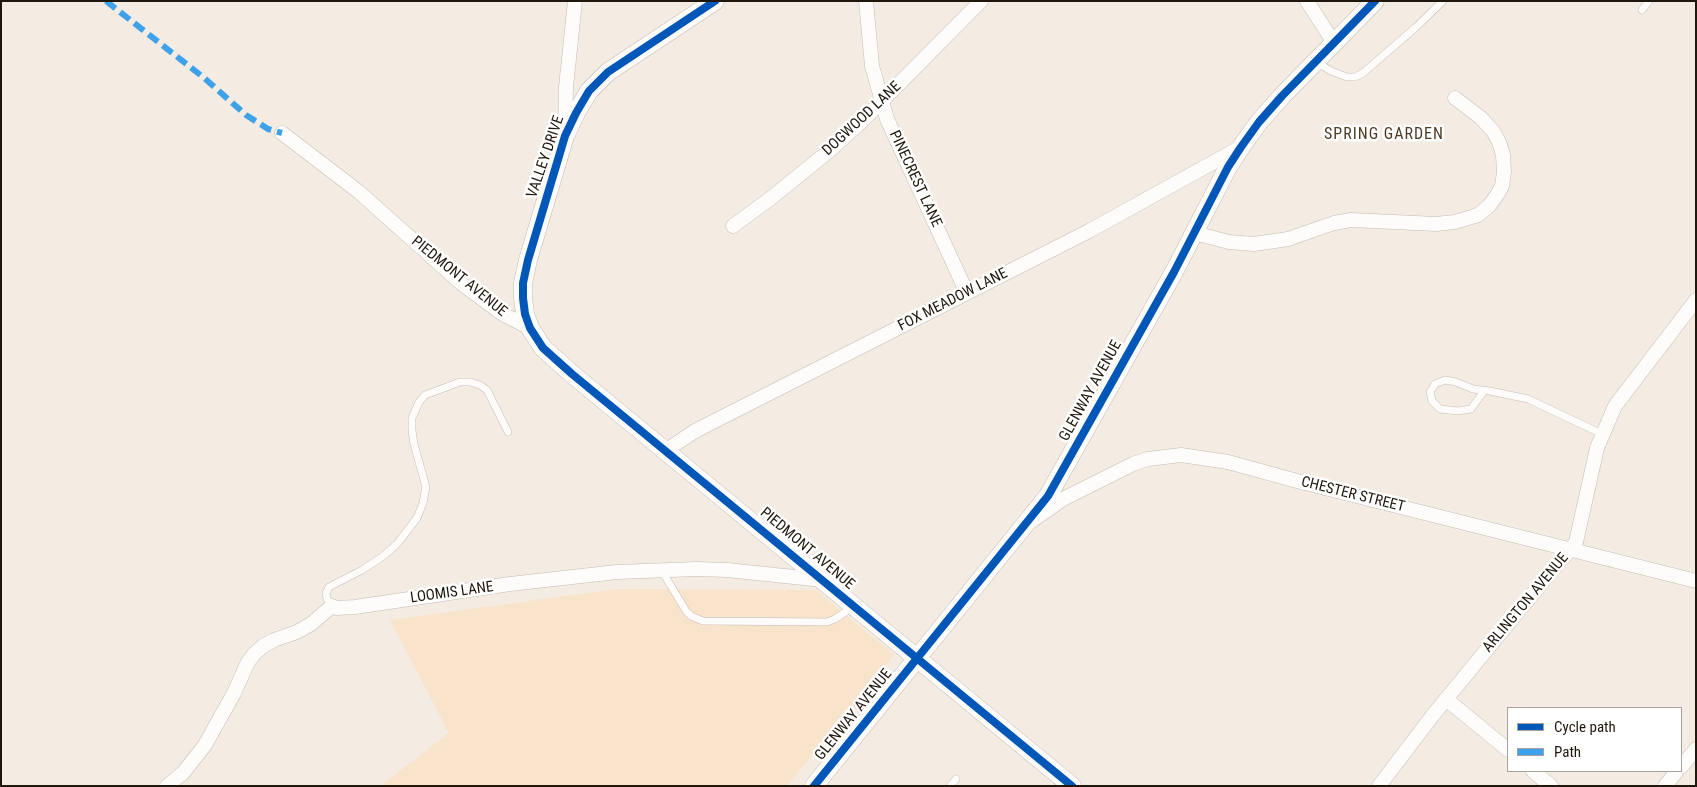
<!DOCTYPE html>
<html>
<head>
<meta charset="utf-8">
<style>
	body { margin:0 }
	#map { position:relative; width:1697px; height:787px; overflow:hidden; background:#f4ebe2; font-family:"Roboto Condensed",sans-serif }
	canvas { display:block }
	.frame { position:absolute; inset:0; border:2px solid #1f160c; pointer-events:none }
	.legend { position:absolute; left:1507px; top:707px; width:175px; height:65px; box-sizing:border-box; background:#fff; border:1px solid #a5a29e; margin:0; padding:6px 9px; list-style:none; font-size:15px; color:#1f160c }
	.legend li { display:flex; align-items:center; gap:10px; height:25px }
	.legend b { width:25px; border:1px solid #a5a29e }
</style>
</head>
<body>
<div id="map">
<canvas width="1697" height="787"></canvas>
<div class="frame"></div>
<ul class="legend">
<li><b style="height:6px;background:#0057b8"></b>Cycle path</li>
<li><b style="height:6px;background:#3da2e9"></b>Path</li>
</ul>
</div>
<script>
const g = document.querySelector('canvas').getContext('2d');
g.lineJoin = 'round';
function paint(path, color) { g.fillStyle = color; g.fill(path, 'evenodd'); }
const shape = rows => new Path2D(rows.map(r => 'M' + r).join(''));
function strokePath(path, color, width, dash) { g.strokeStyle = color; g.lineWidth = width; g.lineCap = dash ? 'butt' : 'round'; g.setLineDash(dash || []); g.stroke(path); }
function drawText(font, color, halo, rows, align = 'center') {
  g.font = font + ' "Roboto Condensed",sans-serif'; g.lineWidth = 5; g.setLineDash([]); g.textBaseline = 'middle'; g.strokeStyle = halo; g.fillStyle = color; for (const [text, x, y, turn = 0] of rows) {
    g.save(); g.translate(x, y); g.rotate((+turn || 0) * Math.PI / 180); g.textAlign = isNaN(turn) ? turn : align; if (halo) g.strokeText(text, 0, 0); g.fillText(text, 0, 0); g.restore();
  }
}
paint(shape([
	[617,589,816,590,894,655,787,786,380,786,449,733,390,620]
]), '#f8e3cb');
const service = shape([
	[1642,10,1649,1],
	[1316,62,1331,71,1347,77,1355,77,1363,73,1415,28,1443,1],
	[1484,391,1471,409,1457,411,1440,409,1432,401,1430,392,1435,384,1445,380,1456,382,1473,389,1490,391,1528,399,1602,434],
	[662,571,686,611,691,616,703,621,827,622,835,619,854,606],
	[332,606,327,599,326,593,329,587,362,570,382,557,397,544,417,518,423,503,426,487,414,444,412,430,412,418,419,402,425,395,460,382,470,382,480,385,487,390,508,432],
	[950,786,956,779]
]);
const minor = shape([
	[866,1,872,66,887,119,967,293],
	[1307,1,1334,43],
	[565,132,566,87,575,1],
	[282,133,359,192,462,284,501,313,530,328],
	[733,226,771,198,829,151,862,121,981,1],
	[1194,233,1229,242,1254,244,1288,239,1334,223,1351,220,1436,224,1455,222,1478,215,1489,206,1497,195,1502,186,1504,172,1503,155,1499,142,1493,131,1481,118,1455,98],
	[665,451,695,431,1089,231,1241,147],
	[1033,520,1063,499,1133,464,1148,459,1181,455,1228,462,1297,481,1696,581],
	[1446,699,1508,750],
	[1681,767,1696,749],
	[1533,771,1551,786],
	[167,786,183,773,205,745,234,693,248,662,254,654,263,646,274,640,297,632,311,624,332,606,336,608,355,607,510,584,617,572,696,569,727,570,823,580],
	[1379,786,1433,715,1558,563,1571,549,1576,542,1597,448,1615,406,1696,300],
	[1665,786,1677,771]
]);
const tertiary = shape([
	[715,1,608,72,589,91,576,113,565,136,528,260,523,283,523,298,525,314,530,328,543,348,572,374,1072,786],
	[814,786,1048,496,1174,272,1228,167,1241,147,1259,122,1282,96,1375,1]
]);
strokePath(service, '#c4bbb2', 8);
strokePath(minor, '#c4bbb2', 15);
strokePath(tertiary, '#c4bbb2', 19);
strokePath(service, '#fdfcfb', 7);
strokePath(minor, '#fdfcfb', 14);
strokePath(tertiary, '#fdfcfb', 18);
strokePath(shape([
	[106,1,203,77,246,115,268,129,282,133]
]), '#3da2e9', 6, [12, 6]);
strokePath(shape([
	[715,1,608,72,589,91,576,113,565,136,528,260,523,283,523,298,525,314,530,328,543,348,572,374,1072,786],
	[814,786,1048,496,1174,272,1228,167,1241,147,1259,122,1282,96,1375,1]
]), '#0057b8', 8);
drawText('15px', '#1f160c', '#fff', [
	["DOGWOOD LANE",862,119,-43],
	["VALLEY DRIVE",546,157,-71],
	["PINECREST LANE",915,179,65],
	["PIEDMONT AVENUE",459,277,39],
	["FOX MEADOW LANE",953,300,-27],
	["GLENWAY AVENUE",1091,391,-61],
	["CHESTER STREET",1353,495,14],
	["PIEDMONT AVENUE",807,549,40],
	["LOOMIS LANE",452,593,-8],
	["ARLINGTON AVENUE",1526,603,-50],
	["GLENWAY AVENUE",854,715,-51]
]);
g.letterSpacing = '1px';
drawText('16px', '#4f3921', '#fff', [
	["SPRING GARDEN",1384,135]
]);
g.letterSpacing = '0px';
</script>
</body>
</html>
